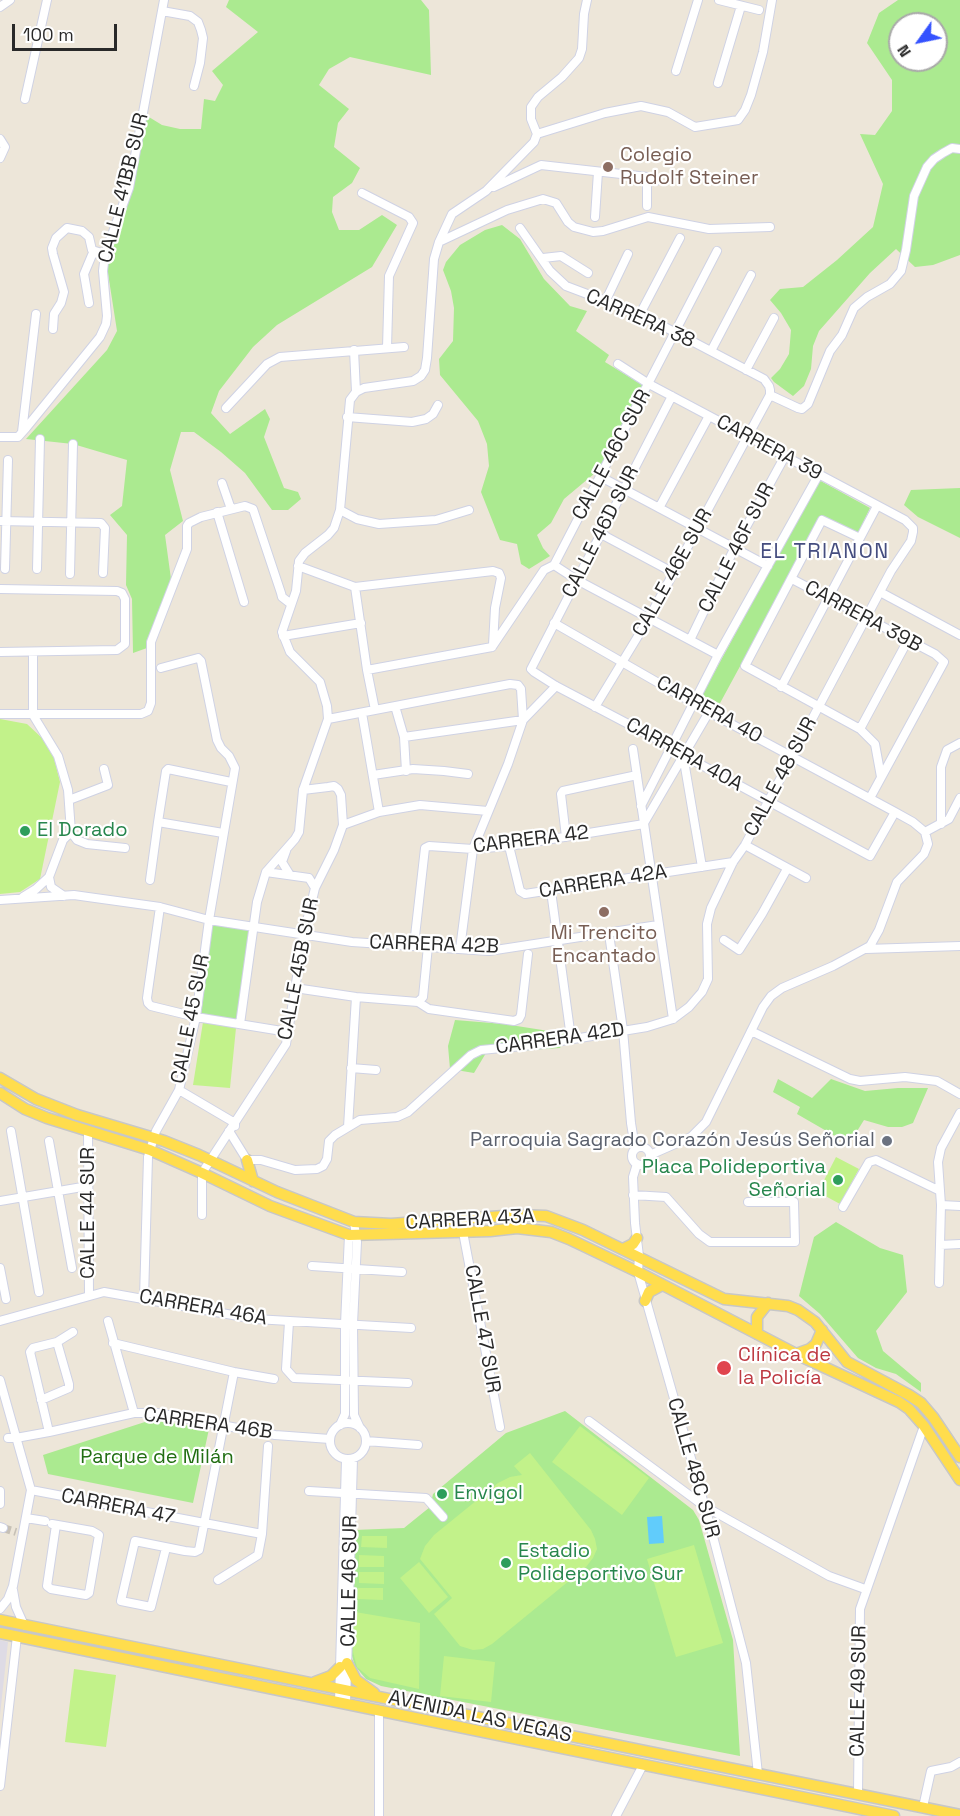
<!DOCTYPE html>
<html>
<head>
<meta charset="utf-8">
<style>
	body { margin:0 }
	#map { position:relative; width:960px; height:1816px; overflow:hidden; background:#ede6d9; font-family:"Space Grotesk",sans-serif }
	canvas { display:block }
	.north { position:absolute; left:888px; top:12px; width:60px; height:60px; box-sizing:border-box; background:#fff; border:2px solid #a9a9a9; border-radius:50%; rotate:237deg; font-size:16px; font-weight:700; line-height:24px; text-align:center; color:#292929 }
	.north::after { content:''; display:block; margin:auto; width:21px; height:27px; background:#3552ff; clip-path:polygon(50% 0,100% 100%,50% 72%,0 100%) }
	.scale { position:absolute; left:12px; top:24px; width:105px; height:27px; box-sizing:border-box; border:3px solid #292929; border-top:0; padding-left:8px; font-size:18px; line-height:21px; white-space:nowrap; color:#292929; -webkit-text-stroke:4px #fff; paint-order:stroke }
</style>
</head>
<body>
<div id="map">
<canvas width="960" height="1816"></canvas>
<div class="north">N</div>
<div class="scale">100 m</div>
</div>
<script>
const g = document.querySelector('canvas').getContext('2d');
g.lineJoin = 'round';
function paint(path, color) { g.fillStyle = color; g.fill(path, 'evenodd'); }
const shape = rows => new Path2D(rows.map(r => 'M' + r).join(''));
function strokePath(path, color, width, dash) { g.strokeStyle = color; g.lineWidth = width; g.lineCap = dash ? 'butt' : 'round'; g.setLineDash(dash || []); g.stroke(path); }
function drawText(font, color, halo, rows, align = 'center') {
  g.font = font + ' "Space Grotesk",sans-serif'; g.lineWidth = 4.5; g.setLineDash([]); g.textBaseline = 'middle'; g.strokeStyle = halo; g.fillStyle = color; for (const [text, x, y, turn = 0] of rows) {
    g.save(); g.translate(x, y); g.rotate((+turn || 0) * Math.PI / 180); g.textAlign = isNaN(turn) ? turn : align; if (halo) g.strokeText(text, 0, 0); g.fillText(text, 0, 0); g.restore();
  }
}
paint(shape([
	[0,1640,8,1642,0,1715]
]), '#dedbe5');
paint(shape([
	[229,0,421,0,429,10,431,75,350,57,329,69,319,85,349,109,338,123,334,147,360,168,352,183,333,197,332,212,339,230,359,230,382,215,397,225,372,267,277,325,253,347,219,391,211,413,230,434,265,409,270,419,264,437,284,488,298,492,301,499,288,510,272,510,245,473,221,452,194,432,181,432,170,470,183,521,165,535,171,579,147,648,133,653,132,599,126,585,127,535,110,515,122,506,127,460,73,444,26,439,107,350,117,331,105,254,132,168,144,114,162,125,180,129,201,129,204,99,215,101,223,85,212,71,258,32,226,7],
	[898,0,960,0,960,255,933,265,915,267,896,249,870,273,819,331,813,346,811,369,804,386,793,396,774,382,771,378,780,369,789,354,791,330,781,313,770,300,780,289,803,287,837,260,873,227,883,184,860,134,875,135,892,111,892,80,867,43,879,13],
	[900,24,936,24,936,60,900,60],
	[502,225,520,239,544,279,570,306,587,311,576,331,609,355,605,362,644,386,601,468,564,499,551,523,537,535,543,548,550,556,529,569,521,564,517,544,500,540,481,492,489,466,487,444,478,421,440,375,439,359,453,341,454,308,451,291,443,270,446,262,460,245,485,230],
	[819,480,870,508,857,535,821,517,719,705,702,695],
	[960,488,960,538,918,517,904,505,911,490],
	[211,923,251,930,237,1020,201,1015],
	[455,1020,504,1024,568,1034,560,1048,486,1053,474,1073,450,1069,448,1046],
	[778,1079,812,1098,831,1079,865,1091,898,1088,928,1088,913,1123,902,1127,888,1127,864,1120,849,1144,797,1114,800,1107,773,1092],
	[836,1222,880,1248,903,1255,907,1292,876,1331,883,1351,921,1383,921,1392,896,1374,876,1368,858,1358,820,1314,799,1296,814,1237],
	[565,1411,693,1510,699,1520,733,1640,740,1756,381,1686,366,1679,355,1666,352,1656,354,1530,404,1528,430,1507,433,1494,506,1433],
	[151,1420,209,1429,193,1503,48,1474,43,1455]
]), '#abea90');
paint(shape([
	[0,719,27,724,42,738,54,758,60,782,40,879,20,892,0,894],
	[203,1022,236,1028,230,1088,193,1085],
	[836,1157,859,1169,840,1204,818,1192],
	[580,1426,649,1478,622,1515,552,1462],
	[530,1453,591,1530,595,1539,597,1549,593,1558,586,1567,492,1644,483,1649,473,1650,460,1646,434,1614,452,1598,420,1559,425,1546,434,1535,498,1483,510,1477,522,1475,514,1466],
	[362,1536,387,1536,387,1548,361,1547],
	[694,1545,723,1643,676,1657,647,1559],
	[359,1555,384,1556,384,1567,359,1567],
	[419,1562,448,1597,429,1613,400,1578],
	[359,1572,384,1572,384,1584,359,1583],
	[358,1588,383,1588,383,1600,358,1599],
	[355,1612,420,1623,419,1689,370,1678,357,1667,353,1652],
	[444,1656,495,1662,491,1702,440,1696],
	[74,1669,116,1675,106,1747,65,1742]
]), '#c2f28a');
paint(shape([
	[662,1516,664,1543,649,1544,647,1517]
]), '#61ccfb');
strokePath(shape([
	[3,1528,16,1532]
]), '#c6c0b6', 8, [8, 4]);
const minor = shape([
	[719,0,759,10],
	[0,7,10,0],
	[162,11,190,16,198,22,201,30,203,38,200,63,194,86],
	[676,71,698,0],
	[718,83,741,6],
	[25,99,47,0],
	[537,134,605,113,641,106,668,112,695,127,738,120,745,110,751,95,763,52,772,0],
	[0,139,5,147,0,158],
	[647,177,647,206],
	[494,187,541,165,630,175,647,177,656,181],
	[362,193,409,217,413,223,389,276,387,348],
	[595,217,598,172],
	[520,228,550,271,566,286,640,314,764,379,769,386,770,390,770,395,649,618,595,707],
	[439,242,507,210,543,199,556,203,568,222,574,227,593,232,603,231,648,217,709,229,770,227],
	[543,258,561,256,588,273],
	[606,300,628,254],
	[89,303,84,274,92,255,97,252],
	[640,314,680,238],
	[53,329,54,314,61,303,64,292,53,254,52,248,56,238,67,228,82,231,89,237,92,250,105,254],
	[354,350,356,392],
	[711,351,751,275],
	[746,370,774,318],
	[770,395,798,408,802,409,808,404,830,351,842,335,854,308,867,297,890,284,901,271,906,250,914,196,927,167,934,159,943,153,952,148,960,149],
	[672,396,531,669,534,672,556,686,670,746,683,755,870,856,895,812],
	[226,408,267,364,280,357,404,347],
	[347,417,412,422,426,419,433,414,438,405],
	[22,432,36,314],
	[0,437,18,437,26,428,100,337,106,324,107,316,103,271,105,254,129,188,164,0],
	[601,477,768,566],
	[222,483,231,509],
	[659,508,709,416],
	[340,510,357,519,379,524,436,520,469,510],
	[217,512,244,602],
	[0,521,101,523,105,528,103,573],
	[601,534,674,573],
	[860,538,822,520,745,666,860,729,875,744,881,777],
	[554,565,577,580,718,655],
	[298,566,355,587,493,571,499,573,501,578,495,608,493,645],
	[5,569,8,460],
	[37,569,40,439],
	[70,574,73,444],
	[792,579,935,654,944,662,870,798],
	[355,587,367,670,375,710],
	[0,589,117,591,122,593,125,599,125,644,117,650,0,652],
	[880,592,960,635],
	[554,623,709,712,895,812,913,822,925,832],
	[283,636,361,623],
	[690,640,734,549,785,456],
	[492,647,544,570,554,565,717,251],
	[367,670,492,647],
	[781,687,877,506],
	[395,706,404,737,406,771],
	[362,713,379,812],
	[0,714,141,714,148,711,151,703,151,642,187,549,187,526,189,523,201,517,245,506,253,509,281,593,282,597,291,604],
	[328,719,510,684,518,685,521,689,523,720,404,737],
	[860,729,908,640],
	[633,749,673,1019],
	[683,755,702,867],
	[373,775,413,769,444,771,468,774],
	[69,800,108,785,104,769],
	[641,806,718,655,819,474],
	[644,823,709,712],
	[941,824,941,767,947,750,960,743],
	[343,825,379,812,420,805,488,811],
	[71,832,77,840,87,844,125,848],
	[925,832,949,819,960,798],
	[223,833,158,822,166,771,168,769,231,782],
	[566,837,561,794,563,791,637,775],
	[745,845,806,878],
	[509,846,520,891,525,894,733,862],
	[286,851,282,862,290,875],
	[266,872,309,878,315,888],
	[49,877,51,887,64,896],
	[150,880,158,822],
	[551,891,571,1038],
	[23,897,36,889,49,877,63,840,71,832,68,790,58,756,33,715,33,652],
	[0,900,74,895,88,897,160,907,209,920,352,942,489,951,658,925],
	[160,907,147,998,148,1003,151,1006,196,1017,288,1032],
	[609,934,623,1030,631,1123,635,1148],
	[724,940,739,950,762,914,787,869],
	[414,945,425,848,429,846,473,849,509,846,644,824],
	[460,949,473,849,508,764,523,720,556,686],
	[866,949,960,946],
	[295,988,356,997,418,1002,423,997,428,946],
	[418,1002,429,1009,514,1021,519,1019,521,1015,528,954],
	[240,1024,257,902,266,872,295,839,299,832,303,790,328,719,327,706,320,682,290,652,282,632,296,591,299,561,305,553,328,535,334,528,340,510,350,400,356,392,364,388,413,381,421,376,425,370,427,358,434,259,439,242,452,214,486,191,534,142,537,134,531,119,531,107,538,97,562,77,579,58,582,49,584,14,587,0],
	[751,1031,850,1079,860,1081,905,1077,937,1081,960,1094],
	[351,1068,376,1070],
	[179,1090,235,1123,235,1126],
	[348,1127,356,997],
	[11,1131,39,1292],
	[88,1131,89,1295],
	[229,1131,247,1160,261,1160,295,1170,317,1169,323,1166,327,1159,329,1141,335,1135,360,1120,397,1117,408,1112,471,1055,481,1050,543,1044,647,1027,673,1019,689,1007,702,992,708,979,707,924,711,908,733,862,745,845,891,571,911,541,913,532,913,528,905,520,649,384,618,364],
	[49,1141,72,1268],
	'632 1156a9 9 0 1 1 18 0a9 9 0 1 1-18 0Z',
	[650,1155,691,1137,706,1122,763,1007,771,996,782,988,833,966,870,946,879,930,897,882,924,854,928,844,925,832],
	[637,1164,633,1177,635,1223,639,1256,638,1272,710,1525,746,1663,758,1774],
	[633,1195,666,1197,699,1234,710,1242,795,1242,794,1202,748,1202],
	[0,1201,88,1186],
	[941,1205,960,1206],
	[843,1207,869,1162,876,1160,938,1190],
	[202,1215,202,1173,286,1044,304,934,315,888,334,850,343,825,341,795,338,789,334,786,328,787,303,790],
	[354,1222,357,1242,353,1324,354,1415,360,1428],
	[463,1232,500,1427],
	[940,1245,960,1244],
	[312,1266,402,1272],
	[0,1268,6,1299],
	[939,1283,941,1205,938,1162,941,1148,960,1113],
	[144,1298,148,1157,156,1131,179,1090,196,1017,209,920,235,768,229,756,221,748,217,740,201,661,198,658,161,668],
	[0,1321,104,1292,255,1319,411,1328],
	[108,1321,134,1413],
	[289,1322,286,1369,294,1378,408,1383],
	[113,1343,234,1372,274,1379],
	[0,1380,31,1490,13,1586,8,1599,0,1609],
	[41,1400,69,1388,69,1384,57,1342],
	[589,1421,704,1506,829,1576,865,1589],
	'330 1441a18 18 0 1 1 36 0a18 18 0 1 1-36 0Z',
	[340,1425,345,1414,345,1324,349,1235],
	[49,1432,30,1352,33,1348,57,1342,73,1332],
	[8,1438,16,1438,49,1432,134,1413,157,1413,275,1435,330,1439],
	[366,1441,418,1445],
	[31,1490,262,1534,268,1446],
	[0,1491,0,1504],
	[309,1491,426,1498,443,1517],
	[26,1518,45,1521],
	[52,1524,92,1531,99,1535,89,1593,86,1595,51,1589,47,1586,56,1525],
	[0,1527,3,1528],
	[166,1548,151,1607,121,1601,135,1541,185,1551,195,1552,199,1550,234,1372],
	[218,1580,258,1555,262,1534],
	[13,1590,16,1607,24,1625],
	[339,1702,346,1460],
	[346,1703,353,1459],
	[0,1786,17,1636],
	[858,1794,860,1609,924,1426],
	[923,1807,931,1771,951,1767,960,1762],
	[379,1816,379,1710],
	[616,1816,643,1765]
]);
const major = shape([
	[0,1078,36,1099,77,1115,164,1141,199,1155,277,1192,354,1222,391,1224,518,1215,546,1216,583,1230,724,1299,788,1306,798,1310,815,1322,847,1362,909,1395,921,1403,933,1417,960,1457],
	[0,1093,25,1109,47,1118,150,1150,202,1173,270,1206,349,1235,490,1231,517,1228,551,1232,569,1239,638,1272,796,1354,899,1402,909,1409,924,1426,960,1480],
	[247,1160,253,1181],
	[623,1249,633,1244,637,1238],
	[645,1301,649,1292,662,1285],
	[757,1334,757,1317,768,1303],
	[796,1354,810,1349,816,1344,822,1330],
	[0,1620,960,1815],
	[0,1633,894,1816],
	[347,1663,356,1680,374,1693],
	[315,1682,331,1676,340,1667]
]);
strokePath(minor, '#cfd2e4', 10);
strokePath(major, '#c7c7c7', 13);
strokePath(minor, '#fff', 8);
strokePath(major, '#ffdd4d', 10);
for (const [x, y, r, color] of [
	[608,167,6,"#8d6e63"],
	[25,831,6,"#2e9e5b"],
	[604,912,6,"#8d6e63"],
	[887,1141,6,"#6b7280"],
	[838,1180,6,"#2e9e5b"],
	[724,1368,8,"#e0444e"],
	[442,1494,6,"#2e9e5b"],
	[506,1563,6,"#2e9e5b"]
]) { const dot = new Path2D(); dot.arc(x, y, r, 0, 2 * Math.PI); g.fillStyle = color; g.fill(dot); strokePath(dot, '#fff', 2); }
drawText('20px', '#785e54', '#fff', [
	["Colegio",620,156],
	["Rudolf Steiner",620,179],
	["Mi Trencito",604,934,"center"],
	["Encantado",604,957,"center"]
], 'left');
drawText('20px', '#292929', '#fff', [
	["CALLE 41BB SUR",124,188,-76],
	["CARRERA 38",640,319,24],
	["CARRERA 39",769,448,28],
	["CALLE 46C SUR",612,455,-62],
	["CALLE 46D SUR",601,532,-63],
	["CALLE 46F SUR",737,548,-63],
	["CALLE 46E SUR",673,573,-61],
	["CARRERA 39B",863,617,28],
	["CARRERA 40",709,710,29],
	["CARRERA 40A",684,755,29],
	["CALLE 48 SUR",781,777,-62],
	["CARRERA 42",531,840,-7],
	["CARRERA 42A",603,882,-9],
	["CARRERA 42B",434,945,2],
	["CALLE 45B SUR",299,969,-79],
	["CALLE 45 SUR",191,1019,-79],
	["CARRERA 42D",560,1039,-8],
	["CALLE 44 SUR",89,1213,-90],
	["CARRERA 43A",470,1220,-3],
	["CARRERA 46A",203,1308,10],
	["CALLE 47 SUR",482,1329,80],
	["CARRERA 46B",208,1424,8],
	["CALLE 48C SUR",693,1468,74],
	["CARRERA 47",118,1507,11],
	["CALLE 46 SUR",350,1581,-89],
	["CALLE 49 SUR",859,1691,-89],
	["AVENIDA LAS VEGAS",480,1717,12]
]);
drawText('20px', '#27864d', '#fff', [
	["El Dorado",37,831],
	["Placa Polideportiva",826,1168,"right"],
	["Señorial",826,1191,"right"],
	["Envigol",454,1494],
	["Estadio",518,1552],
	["Polideportivo Sur",518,1575]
], 'left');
drawText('20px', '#5b616d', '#fff', [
	["Parroquia Sagrado Corazón Jesús Señorial",875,1141]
], 'right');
drawText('20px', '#be3a42', '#fff', [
	["Clínica de",738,1356],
	["la Policía",738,1379]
], 'left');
drawText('20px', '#216e12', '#fff', [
	["Parque de Milán",157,1458]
]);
g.letterSpacing = '1.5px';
drawText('21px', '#454d7f', '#fff', [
	["EL TRIANON",825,552]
]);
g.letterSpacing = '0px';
</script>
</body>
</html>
